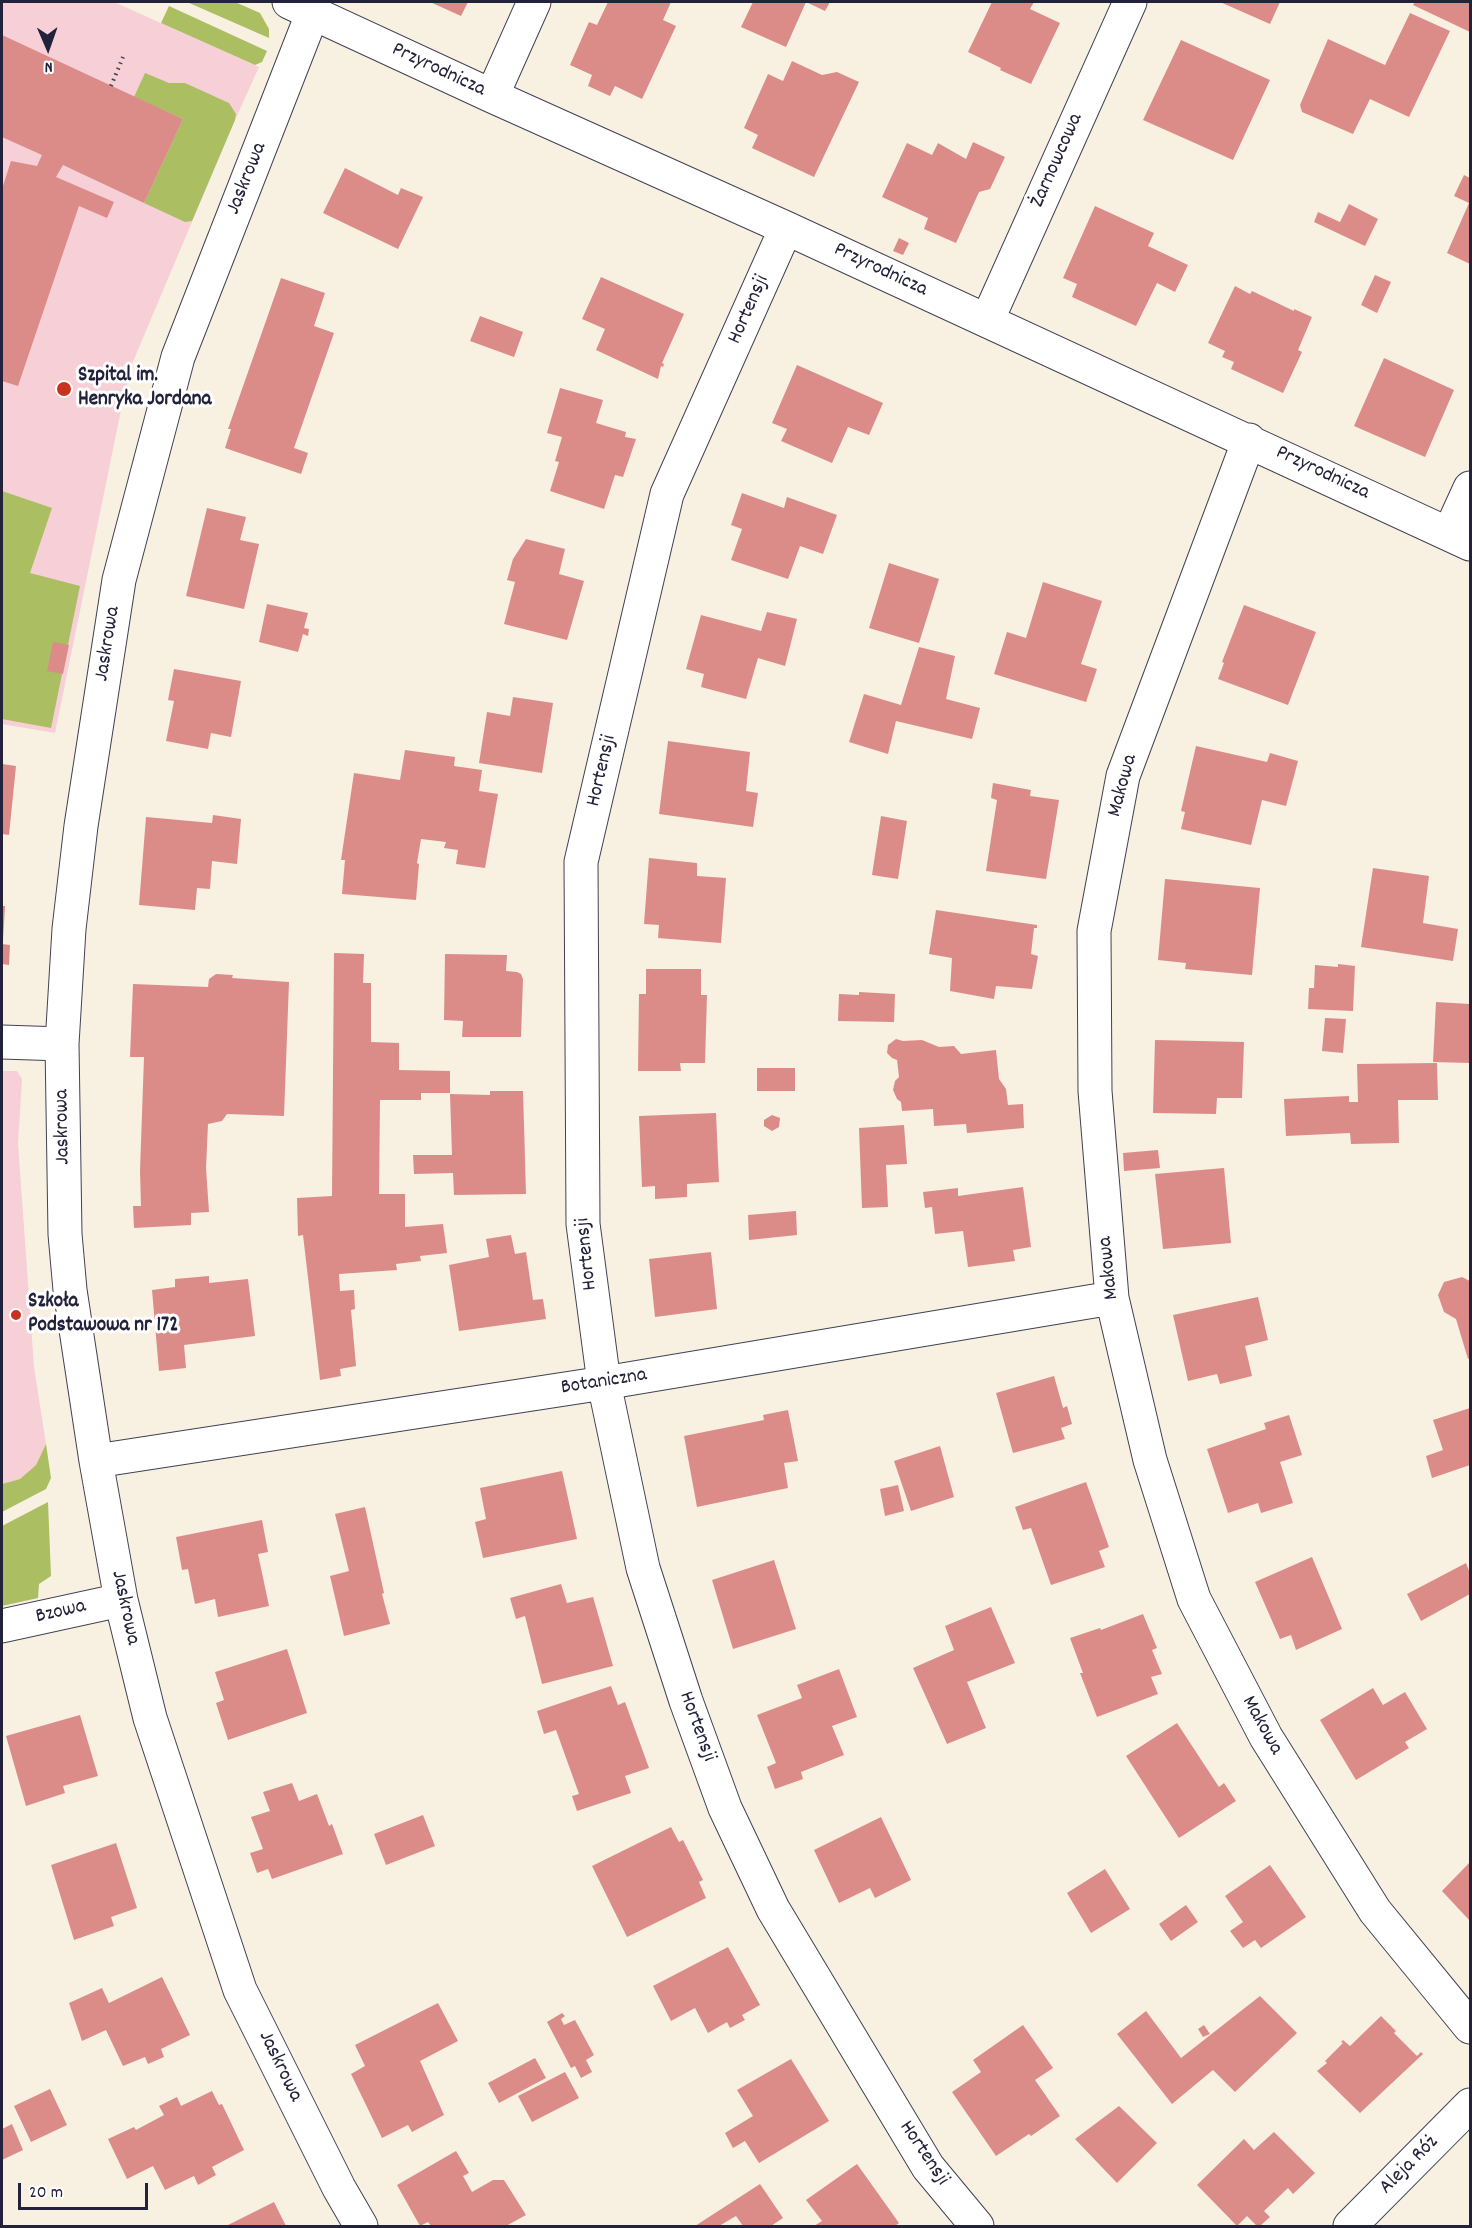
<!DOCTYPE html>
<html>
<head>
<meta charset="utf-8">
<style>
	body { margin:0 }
	#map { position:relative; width:1472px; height:2228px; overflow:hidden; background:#f8f0e1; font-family:Dekko,sans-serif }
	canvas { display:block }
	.frame { position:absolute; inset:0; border:3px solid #22223b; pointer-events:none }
	.north { position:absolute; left:18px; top:18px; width:60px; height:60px; -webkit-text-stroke:4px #fff; paint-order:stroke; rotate:178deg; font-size:16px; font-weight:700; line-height:24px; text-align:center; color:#22223b }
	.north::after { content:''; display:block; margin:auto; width:21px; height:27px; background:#22223b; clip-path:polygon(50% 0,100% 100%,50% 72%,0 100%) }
	.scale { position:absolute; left:18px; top:2183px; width:130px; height:27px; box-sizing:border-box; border:3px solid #22223b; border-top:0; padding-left:8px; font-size:18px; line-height:21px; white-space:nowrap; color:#22223b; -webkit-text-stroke:4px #fff; paint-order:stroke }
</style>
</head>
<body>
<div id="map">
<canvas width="1472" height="2228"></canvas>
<div class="frame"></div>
<div class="north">N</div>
<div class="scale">20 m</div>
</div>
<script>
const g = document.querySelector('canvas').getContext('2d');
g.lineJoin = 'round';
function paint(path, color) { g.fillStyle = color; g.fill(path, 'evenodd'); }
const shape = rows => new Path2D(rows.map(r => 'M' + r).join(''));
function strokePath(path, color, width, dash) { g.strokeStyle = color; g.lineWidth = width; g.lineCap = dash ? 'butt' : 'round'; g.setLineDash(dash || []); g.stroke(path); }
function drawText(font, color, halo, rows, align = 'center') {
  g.font = font + ' Dekko,sans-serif'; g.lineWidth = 6; g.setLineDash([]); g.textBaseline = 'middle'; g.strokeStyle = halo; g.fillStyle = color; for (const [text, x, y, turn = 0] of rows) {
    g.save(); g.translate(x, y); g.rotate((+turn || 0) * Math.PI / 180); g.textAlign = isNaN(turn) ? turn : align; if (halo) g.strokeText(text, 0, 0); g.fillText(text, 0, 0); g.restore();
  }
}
paint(shape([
	[2,2,114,2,259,67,235,120,132,364,120,415,55,733,2,724],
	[2,1071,17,1071,22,1079,18,1144,34,1367,46,1444,36,1465,20,1479,2,1484]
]), '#f6cfd7');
paint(shape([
	[187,2,235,2,260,13,269,29,269,38],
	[169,6,267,51,262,62,255,65,161,23],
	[145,73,169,83,185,83,229,103,236,114,235,120,192,221,185,222,144,203,183,119,134,97],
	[2,491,52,508,30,573,80,586,51,728,2,719],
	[46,1444,51,1478,46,1489,2,1512,2,1484,20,1479,36,1465],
	[48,1502,51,1576,39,1584,38,1598,2,1606,2,1526]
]), '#abbe61');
paint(shape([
	[430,2,468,2,461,16],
	[608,2,671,2,663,20,676,26,642,99,615,86,610,96,588,86,592,75,570,65,589,22,597,25],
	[753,2,830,2,825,11,806,2,786,47,741,27],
	[992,2,1034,2,1030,9,1060,23,1031,84,1000,70,1001,68,968,52],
	[1220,2,1280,2,1270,24],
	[1415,2,1470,2,1470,32,1413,5],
	[1410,13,1450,31,1409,117,1370,99,1353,134,1302,112,1300,105,1328,39,1385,65],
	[2,35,183,119,144,203,63,165,56,177,114,202,107,218,79,206,18,386,2,381,2,189,11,161,37,166,42,155,2,137],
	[1181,40,1270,80,1233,160,1143,120],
	[792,61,822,75,837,72,859,82,814,177,752,148,758,135,744,128,768,74,783,81],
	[973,142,1005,157,990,189,979,192,956,243,924,229,928,218,882,197,907,143,932,155,938,143,966,159],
	[345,168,398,195,401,188,423,197,398,249,323,213],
	[1464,175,1470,178,1470,264,1447,253,1469,203,1454,196],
	[1349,204,1378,219,1365,246,1314,222,1318,212,1340,222],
	[1095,206,1154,233,1148,246,1188,265,1175,292,1157,283,1136,326,1072,297,1077,284,1063,278],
	[899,238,909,243,903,255,893,251],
	[1375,275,1391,282,1377,313,1361,305],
	[601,277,684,314,662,363,664,364,663,367,661,366,658,379,596,350,605,329,582,319],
	[281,278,325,293,314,326,334,333,294,448,308,453,301,474,225,448,231,429,228,429],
	[1235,286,1250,294,1252,291,1294,311,1294,309,1312,317,1298,350,1302,352,1283,393,1231,369,1234,362,1222,357,1225,351,1208,343],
	[480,316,523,332,514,357,470,341],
	[1384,358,1454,390,1425,457,1354,426],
	[797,365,883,403,869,435,848,427,832,463,781,441,787,429,772,423],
	[560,388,603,400,596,423,626,432,625,437,636,439,623,477,615,475,604,509,550,491,559,462,555,461,562,437,547,433],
	[742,493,784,508,787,497,837,515,823,554,800,546,788,579,731,560,742,529,731,525],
	[207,508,246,517,240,540,259,544,244,609,186,596],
	[526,539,565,549,559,574,584,581,567,640,504,624,515,582,507,580,513,559],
	[889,563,939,579,919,643,869,628],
	[1043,582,1102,601,1081,664,1097,669,1086,702,994,674,1007,632,1026,638],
	[267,604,308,613,304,628,309,629,308,636,303,634,298,652,259,642],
	[1244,605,1316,632,1288,705,1218,679,1224,663,1222,662],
	[767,612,797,619,785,666,758,658,746,699,701,687,704,674,686,669,701,615,761,631],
	[53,642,69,645,63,674,47,671],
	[919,647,955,656,946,699,980,708,972,739,896,721,888,754,849,742,864,694,901,705],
	[174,669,241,681,231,737,211,733,208,749,166,741,174,701,168,700],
	[513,697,553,703,542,773,479,763,487,712,510,716],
	[668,741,750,752,746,791,758,793,753,827,659,814],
	[1196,746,1267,762,1270,753,1298,761,1286,806,1262,800,1251,845,1181,829,1185,812,1181,811],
	[405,750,455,757,454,766,482,770,479,791,498,794,485,868,456,864,458,850,444,848,446,842,421,839,417,863,419,864,416,900,342,894,345,860,341,860,354,773,400,780],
	[2,764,16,766,9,835,2,834],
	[993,783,1031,790,1030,796,1059,800,1046,879,986,871,997,800,991,798],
	[213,815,241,819,237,864,212,861,210,889,197,888,195,910,139,905,146,817,212,823],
	[881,816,907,821,898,879,872,875],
	[649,858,697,863,697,876,726,878,721,943,658,938,659,925,644,924],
	[1373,868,1429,876,1423,923,1458,929,1453,961,1361,947],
	[1165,879,1260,888,1252,975,1185,969,1186,963,1158,960],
	[2,906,5,906,3,940,2,940],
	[936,910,1037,925,1037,928,1034,928,1031,954,1038,956,1032,989,996,986,994,999,950,991,952,958,929,954],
	[2,944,10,945,9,965,2,964],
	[334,953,364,954,363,983,371,983,371,1042,399,1043,399,1070,450,1071,450,1093,421,1093,421,1100,380,1100,379,1194,405,1194,405,1227,443,1224,447,1253,420,1256,421,1261,396,1264,397,1270,339,1274,340,1291,354,1290,355,1309,351,1310,356,1366,340,1369,341,1376,320,1380,303,1235,298,1236,297,1198,332,1196],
	[445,954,507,955,506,971,517,972,521,974,523,979,521,1037,462,1037,463,1021,444,1020],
	[1338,964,1355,966,1353,1011,1308,1009,1309,988,1314,988,1315,965,1338,967],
	[646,969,701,969,701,995,707,995,705,1063,680,1063,681,1071,638,1071,639,994,646,994],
	[216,974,233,975,232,978,289,982,284,1116,227,1114,222,1121,208,1124,206,1168,209,1212,191,1213,191,1225,134,1228,133,1206,141,1206,140,1171,144,1057,130,1057,133,984,208,987,209,979],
	[859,992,895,994,894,1022,838,1021,839,994,859,995],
	[1436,1002,1470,1004,1470,1063,1433,1062],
	[1325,1018,1346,1019,1343,1053,1322,1051],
	[896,1039,903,1041,922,1040,939,1047,954,1046,961,1054,996,1050,999,1079,1006,1089,1008,1105,1023,1104,1024,1128,967,1133,966,1124,934,1126,933,1109,902,1111,901,1102,897,1099,893,1090,895,1081,899,1077,897,1060,892,1058,887,1053,888,1045],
	[1155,1040,1244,1042,1242,1098,1217,1098,1216,1114,1153,1113],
	[1437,1063,1438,1100,1398,1100,1399,1143,1351,1144,1350,1133,1286,1136,1284,1099,1349,1096,1349,1102,1358,1102,1357,1064],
	[757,1068,795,1068,795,1091,757,1091],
	[490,1091,523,1091,526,1194,454,1195,453,1173,414,1174,413,1155,452,1155,450,1094,490,1095],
	[716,1113,719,1182,687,1184,687,1197,655,1199,655,1186,642,1187,639,1116],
	[772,1115,780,1118,779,1127,772,1131,764,1126,764,1120],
	[904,1125,907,1164,886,1165,888,1207,862,1208,859,1128],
	[1158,1150,1160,1168,1124,1171,1123,1153],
	[1224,1168,1231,1243,1163,1249,1155,1174],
	[1023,1187,1031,1247,1013,1250,1015,1261,968,1267,963,1231,935,1234,932,1207,925,1208,923,1192,958,1188,958,1196],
	[796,1211,797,1235,749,1240,748,1215],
	[511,1235,515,1254,526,1252,533,1300,543,1299,546,1319,459,1331,449,1265,489,1257,486,1239],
	[711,1252,717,1309,655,1317,649,1259],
	[209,1276,209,1283,248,1279,255,1336,184,1345,186,1368,159,1371,152,1290,175,1287,175,1279],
	[1462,1277,1470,1281,1470,1358,1468,1359,1456,1319,1444,1312,1438,1295,1444,1282],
	[1258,1297,1268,1340,1245,1346,1252,1376,1220,1384,1217,1374,1188,1381,1173,1315],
	[1054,1376,1063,1408,1067,1406,1072,1424,1061,1428,1065,1439,1013,1453,996,1393],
	[1470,1408,1470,1465,1432,1478,1426,1456,1443,1450,1433,1420],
	[788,1410,798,1461,784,1463,788,1488,697,1507,684,1436,764,1420,763,1415],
	[1289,1415,1302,1455,1280,1462,1293,1503,1261,1513,1258,1503,1228,1513,1207,1449,1266,1429,1264,1423],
	[940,1446,954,1497,911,1511,894,1461],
	[562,1471,577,1539,483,1558,475,1522,486,1519,480,1488],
	[1086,1482,1109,1547,1099,1551,1105,1567,1051,1585,1031,1528,1023,1530,1015,1507],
	[898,1485,904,1511,885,1516,880,1489],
	[365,1507,384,1593,382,1594,390,1624,344,1636,330,1576,349,1571,335,1514],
	[262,1520,268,1552,258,1554,269,1606,218,1617,215,1599,195,1604,188,1569,182,1570,176,1537],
	[1312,1557,1342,1629,1296,1650,1291,1635,1280,1639,1255,1582],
	[774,1560,796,1629,733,1649,712,1580],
	[1466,1563,1470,1573,1470,1594,1421,1621,1407,1594],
	[561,1584,567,1603,593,1597,613,1666,542,1684,525,1616,516,1619,510,1598],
	[991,1607,1015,1663,967,1682,986,1728,947,1744,913,1668,954,1650,945,1626],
	[1143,1614,1157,1648,1152,1650,1162,1674,1151,1677,1158,1694,1097,1717,1080,1673,1083,1673,1070,1638,1100,1628,1101,1630],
	[287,1649,307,1713,228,1740,216,1703,224,1700,215,1672],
	[839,1669,857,1717,832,1726,844,1755,801,1772,803,1779,775,1789,767,1767,776,1763,757,1715,802,1698,797,1685],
	[611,1686,618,1705,625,1702,649,1768,625,1776,631,1793,577,1811,572,1796,579,1794,556,1730,544,1734,537,1711],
	[1373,1688,1383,1705,1405,1692,1427,1729,1405,1742,1409,1748,1356,1780,1320,1720],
	[80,1715,98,1776,63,1786,65,1793,26,1806,6,1736],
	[1177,1723,1219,1787,1224,1783,1236,1801,1179,1838,1126,1756],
	[292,1783,299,1801,317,1794,329,1826,332,1824,343,1854,272,1879,268,1869,257,1873,250,1853,263,1849,251,1817,270,1811,263,1792],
	[423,1815,435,1846,386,1865,374,1834],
	[881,1817,911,1880,875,1898,870,1888,839,1903,814,1850],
	[671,1827,679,1842,683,1840,703,1880,699,1882,706,1898,627,1937,592,1866],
	[116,1843,137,1908,111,1917,114,1926,74,1940,51,1865],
	[1470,1862,1470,1921,1442,1891],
	[1270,1865,1306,1917,1261,1948,1255,1940,1243,1948,1230,1931,1243,1922,1225,1896],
	[1105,1869,1130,1909,1091,1933,1067,1893],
	[1186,1905,1198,1922,1171,1941,1159,1924],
	[728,1947,760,2005,742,2015,745,2020,730,2028,727,2022,708,2033,695,2008,671,2021,653,1986],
	[162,1977,190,2035,161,2049,164,2057,148,2064,145,2057,123,2066,106,2030,82,2041,69,2003,102,1988,109,2003],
	[1260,1996,1297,2033,1235,2092,1213,2070,1172,2104,1117,2034,1146,2011,1181,2058],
	[438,2003,458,2041,420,2061,444,2115,412,2132,408,2125,382,2138,351,2074,365,2066,355,2045],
	[562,2013,565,2016,561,2019,564,2025,575,2020,594,2055,586,2060,592,2072,581,2078,575,2066,571,2068,547,2022],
	[1381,2016,1396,2031,1394,2033,1417,2056,1421,2052,1423,2054,1360,2113,1317,2071,1327,2063,1325,2061,1343,2043,1341,2042,1343,2040,1350,2046],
	[1023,2025,1053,2068,1035,2080,1060,2116,1031,2136,1029,2134,996,2156,952,2092,981,2072,973,2060],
	[1204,2025,1210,2034,1203,2037,1198,2029],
	[535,2058,546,2078,499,2103,488,2083],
	[791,2059,829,2121,759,2163,745,2141,733,2148,725,2133,753,2116,737,2090],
	[565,2072,579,2098,532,2122,518,2096],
	[50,2089,67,2125,31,2142,14,2106],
	[212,2091,219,2105,222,2104,244,2150,212,2167,216,2175,198,2185,194,2176,165,2190,153,2166,127,2179,108,2139,134,2127,136,2130,164,2115,159,2106,177,2097,181,2106],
	[1119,2106,1157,2143,1117,2183,1075,2139],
	[12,2124,23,2150,2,2160,2,2129],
	[1274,2132,1315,2173,1293,2194,1288,2188,1264,2211,1270,2217,1260,2226,1257,2226,1247,2216,1237,2226,1197,2185,1244,2139,1254,2150],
	[456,2151,469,2173,463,2176,472,2192,493,2180,504,2180,526,2215,506,2226,431,2226,428,2222,420,2226,397,2185],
	[857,2164,899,2223,895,2226,814,2226,822,2221,806,2200],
	[760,2184,783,2218,771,2226,743,2226,736,2216,719,2226,695,2226],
	[274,2202,286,2226,226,2226]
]), '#db8c89');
const street = shape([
	[289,2,492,96,786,228,1470,544],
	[313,12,178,357,119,580,81,826,69,929,62,1044,65,1234,70,1290,96,1461,121,1600,150,1718,240,1990,339,2188,361,2226],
	[492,96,534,2],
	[786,228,667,494,581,862,583,1224,604,1383,643,1568,686,1701,725,1808,773,1909,928,2167,977,2226],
	[987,321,1130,2],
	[1249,440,1123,776,1094,931,1095,1091,1112,1298,1150,1460,1194,1599,1266,1737,1375,1911,1470,2027],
	[1449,534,1470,488],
	[2,1042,62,1044],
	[96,1461,604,1383,1112,1298],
	[2,1626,121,1600],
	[1350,2226,1470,2105]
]);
strokePath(street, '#424154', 35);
strokePath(shape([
	[111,86,123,57]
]), '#424154', 4, [1.5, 4.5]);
strokePath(street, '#fff', 33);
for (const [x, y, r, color] of [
	[64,389,8,"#c8321e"],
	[16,1315,6,"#c8321e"]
]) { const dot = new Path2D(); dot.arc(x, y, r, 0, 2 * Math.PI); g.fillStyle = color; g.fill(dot); strokePath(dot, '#fff', 2); }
drawText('21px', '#22223b', '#fff', [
	["Przyrodnicza",438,71,25],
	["Żarnowcowa",1058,161,-66],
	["Jaskrowa",248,179,-68],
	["Przyrodnicza",880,271,25],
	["Hortensji",750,310,-66],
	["Przyrodnicza",1322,474,25],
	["Jaskrowa",109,644,-81],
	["Hortensji",603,771,-77],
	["Makowa",1124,786,-75],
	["Jaskrowa",64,1127,-91],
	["Hortensji",588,1254,-96],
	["Makowa",1110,1268,-96],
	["Botaniczna",604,1383,-9],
	["Jaskrowa",124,1608,78],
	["Bzowa",61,1613,-13],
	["Makowa",1261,1726,61],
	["Hortensji",696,1727,70],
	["Jaskrowa",279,2067,64],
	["Hortensji",923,2154,56],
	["Aleja Róż",1410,2166,-45]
]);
drawText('bold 21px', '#22223b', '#fff', [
	["Szpital im.",78,377],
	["Henryka Jordana",78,401],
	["Szkoła",28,1303],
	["Podstawowa nr 172",28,1327]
], 'left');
</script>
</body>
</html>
